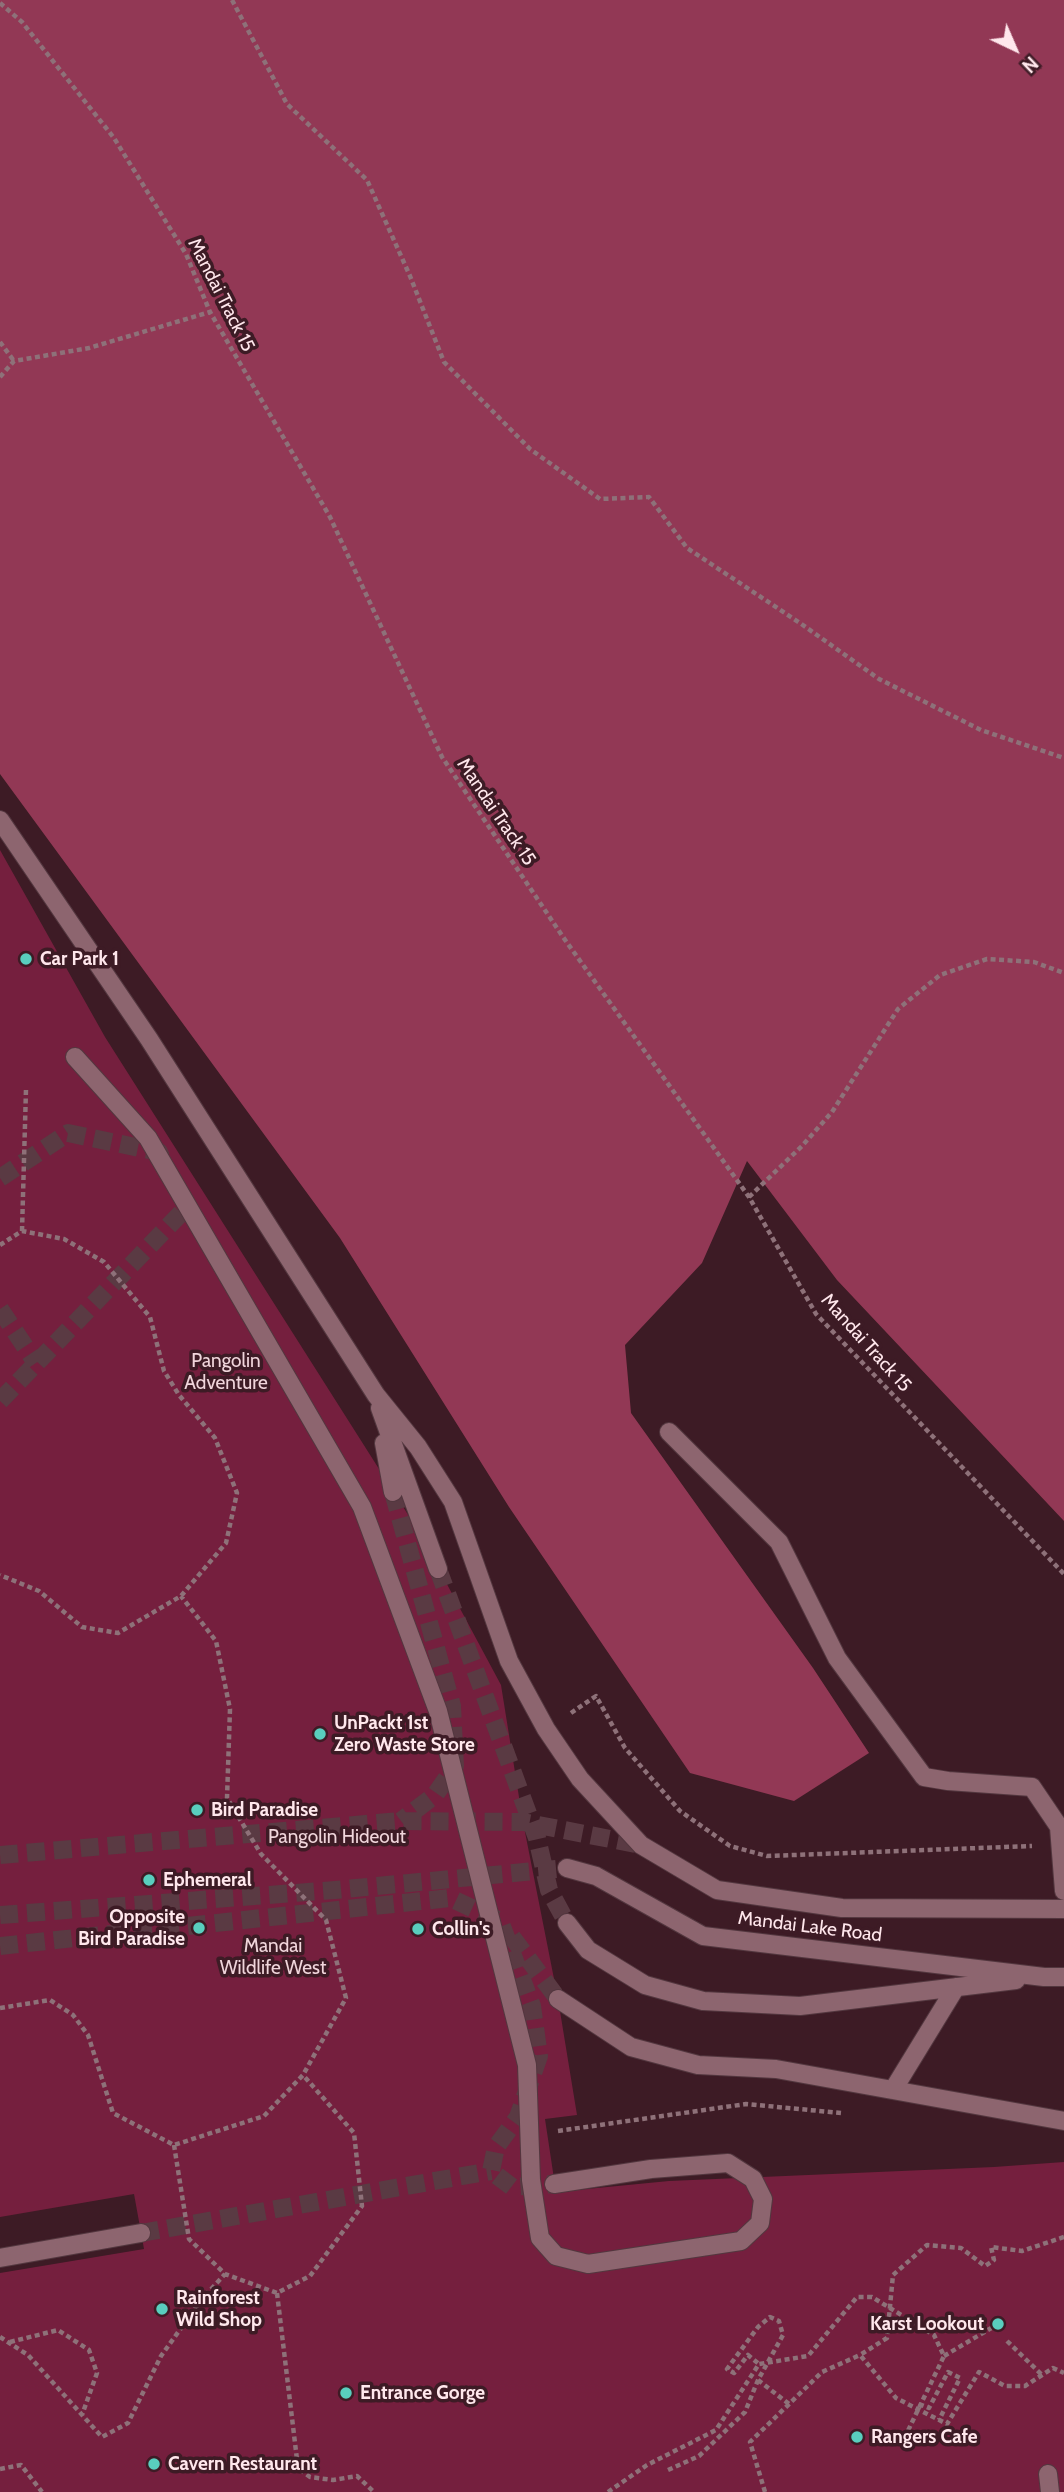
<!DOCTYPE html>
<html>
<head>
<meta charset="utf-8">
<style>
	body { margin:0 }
	#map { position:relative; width:1064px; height:2492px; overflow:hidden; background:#3d1b25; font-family:Cabin,sans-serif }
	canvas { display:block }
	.north { position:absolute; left:980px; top:14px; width:70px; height:70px; -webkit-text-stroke:5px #3d1b25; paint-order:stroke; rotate:136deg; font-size:19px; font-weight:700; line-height:28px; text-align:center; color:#ffe7ec }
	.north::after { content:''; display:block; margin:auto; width:24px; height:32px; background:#ffe7ec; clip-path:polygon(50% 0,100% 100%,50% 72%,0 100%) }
</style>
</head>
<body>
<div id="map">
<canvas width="1064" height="2492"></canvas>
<div class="north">N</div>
</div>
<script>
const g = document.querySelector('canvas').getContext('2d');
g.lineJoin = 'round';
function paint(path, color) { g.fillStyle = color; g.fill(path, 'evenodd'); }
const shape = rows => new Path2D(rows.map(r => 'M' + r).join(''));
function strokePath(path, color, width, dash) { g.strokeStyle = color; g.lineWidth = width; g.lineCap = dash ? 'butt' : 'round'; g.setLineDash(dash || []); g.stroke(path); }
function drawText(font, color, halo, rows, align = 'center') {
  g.font = font + ' Cabin,sans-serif'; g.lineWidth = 7; g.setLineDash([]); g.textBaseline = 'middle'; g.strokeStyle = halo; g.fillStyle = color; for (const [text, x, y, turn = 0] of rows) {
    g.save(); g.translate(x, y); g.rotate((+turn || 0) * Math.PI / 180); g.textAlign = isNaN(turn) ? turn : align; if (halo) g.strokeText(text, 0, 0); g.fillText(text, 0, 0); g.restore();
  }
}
paint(shape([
	[0,850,105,1037,419,1532,501,1685,523,1822,558,1999,577,2115,545,2119,556,2192,669,2181,994,2167,1064,2162,1064,2492,0,2492,0,2273,144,2249,134,2194,0,2217]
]), '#751f3e');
paint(shape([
	[0,0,1064,0,1064,1521,837,1280,747,1161,702,1263,625,1345,631,1413,813,1668,869,1753,794,1801,690,1773,509,1507,340,1238,0,774]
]), '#923855');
strokePath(shape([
	[0,1178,68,1133,159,1152,162,1159],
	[0,1309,36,1363],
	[0,1401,187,1207,180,1193],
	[393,1492,452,1706,455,1766,435,1795,401,1821],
	[438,1569,537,1838,549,1890,567,1923],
	[0,1855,401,1821,523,1822,641,1845],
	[0,1915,335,1890,567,1868],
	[512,1937,558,1999],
	[0,1946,450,1898,500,1921,532,2006,539,2056,518,2117,496,2147,491,2171,512,2187,554,2184],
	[141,2233,491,2171]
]), '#5a3a43', 18, [18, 9]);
const minor = shape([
	[0,820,149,1039,376,1395,418,1447,453,1502,509,1661,546,1729,580,1779,641,1845,717,1890,842,1908,1064,1909],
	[75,1057,148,1138,362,1507,438,1711,527,2065,531,2180,540,2238,556,2256,588,2264,741,2241,760,2223,763,2199,753,2179,728,2163,651,2169,554,2184],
	[380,1408,438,1569],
	[669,1432,779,1542,837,1658,924,1777,948,1781,1032,1787,1059,1827,1064,1891],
	[384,1443,393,1492],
	[567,1868,596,1876,703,1936,1044,1977,1064,1977],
	[567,1923,588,1950,645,1985,703,2001,800,2006,1016,1980],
	[558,1999,631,2047,698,2065,776,2069,1064,2121],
	[893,2090,956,1987],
	[0,2258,141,2233],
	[1048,2474,1050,2492]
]);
strokePath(minor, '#53373f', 20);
strokePath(shape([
	[232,0,287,104,367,180,410,276,444,362,530,449,600,499,649,497,687,548,800,623,879,679,981,730,1064,758],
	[0,3,22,22,114,138,186,254,210,312,330,517,442,757,563,937,749,1197,816,1314,1064,1574],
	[0,342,14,361],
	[0,377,14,361,89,348,210,312],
	[749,1197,802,1146,832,1112,898,1009,940,975,987,959,1034,962,1064,973],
	[22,1231,26,1089],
	[0,1245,22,1231,64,1239,104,1262,150,1317,164,1371,179,1395,215,1438,237,1493,226,1543,181,1596,118,1633,82,1627,39,1591,0,1575],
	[571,1713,596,1696,625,1748,680,1811,730,1846,767,1856,1032,1846],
	[0,2008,50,2000,73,2015,88,2035,113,2113,174,2145,264,2116,303,2075,346,1998,326,1920,261,1854,227,1798,230,1709,216,1641,181,1596],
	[558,2131,746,2104,841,2113],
	[174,2145,189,2239,225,2274,277,2293,310,2276,362,2206,354,2133,303,2075],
	[1064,2237,1022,2251,991,2247,994,2260,985,2266,961,2248,927,2245,893,2275,887,2338,860,2355,896,2398,947,2424,979,2372,1005,2386,1025,2386,1053,2368,1064,2373],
	[277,2293,298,2468,310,2477,333,2480,357,2476,374,2492],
	[0,2337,28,2355,102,2437,128,2423,161,2356,202,2299,225,2274],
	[1007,2341,1042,2375],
	[10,2342,58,2330,89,2350,97,2373,82,2415],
	[944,2356,998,2324],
	[758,2380,789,2404],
	[919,2404,929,2408,948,2372,960,2378,939,2420],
	[0,2469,21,2465,42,2492],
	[668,2470,699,2456,745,2412,758,2380,783,2335,779,2321,770,2317,758,2327,727,2369,734,2373,748,2355,759,2364],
	[765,2492,750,2442,822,2372,860,2355]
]), '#8e7179', 4.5, [5, 3.5]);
strokePath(minor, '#8d656f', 18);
strokePath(shape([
	[608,2492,647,2465,716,2430,759,2364,808,2356,857,2297,872,2297,934,2335,944,2356,903,2441]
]), '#8e7179', 4.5, [5, 3.5]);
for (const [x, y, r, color] of [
	[26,959,7,"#59cebe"],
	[320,1734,7,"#59cebe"],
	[197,1810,7,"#59cebe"],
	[149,1880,7,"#59cebe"],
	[199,1928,7,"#59cebe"],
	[418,1929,7,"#59cebe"],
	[162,2309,7,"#59cebe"],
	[998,2324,7,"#59cebe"],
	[346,2393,7,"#59cebe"],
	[857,2437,7,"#59cebe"],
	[154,2464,7,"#59cebe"]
]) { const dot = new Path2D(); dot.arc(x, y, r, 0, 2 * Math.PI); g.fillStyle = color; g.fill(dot); strokePath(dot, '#3d1b25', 2.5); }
drawText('19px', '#ffe7ec', '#3d1b25', [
	["Mandai Track 15",221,295,63],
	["Mandai Track 15",496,812,56],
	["Mandai Track 15",866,1343,48],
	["Mandai Lake Road",810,1927,7]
]);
drawText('bold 19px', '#ffe7ec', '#3d1b25', [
	["Car Park 1",40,959],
	["UnPackt 1st",334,1723],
	["Zero Waste Store",334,1745],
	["Bird Paradise",211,1810],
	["Ephemeral",163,1880],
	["Opposite",185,1917,"right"],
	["Bird Paradise",185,1939,"right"],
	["Collin's",432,1929],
	["Rainforest",176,2298],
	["Wild Shop",176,2320],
	["Karst Lookout",984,2324,"right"],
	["Entrance Gorge",360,2393],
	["Rangers Cafe",871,2437],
	["Cavern Restaurant",168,2464]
], 'left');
drawText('19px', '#f0d5db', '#3d1b25', [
	["Pangolin",226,1361],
	["Adventure",226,1383],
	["Pangolin Hideout",337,1837],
	["Mandai",273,1946],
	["Wildlife West",273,1968]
]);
</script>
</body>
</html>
